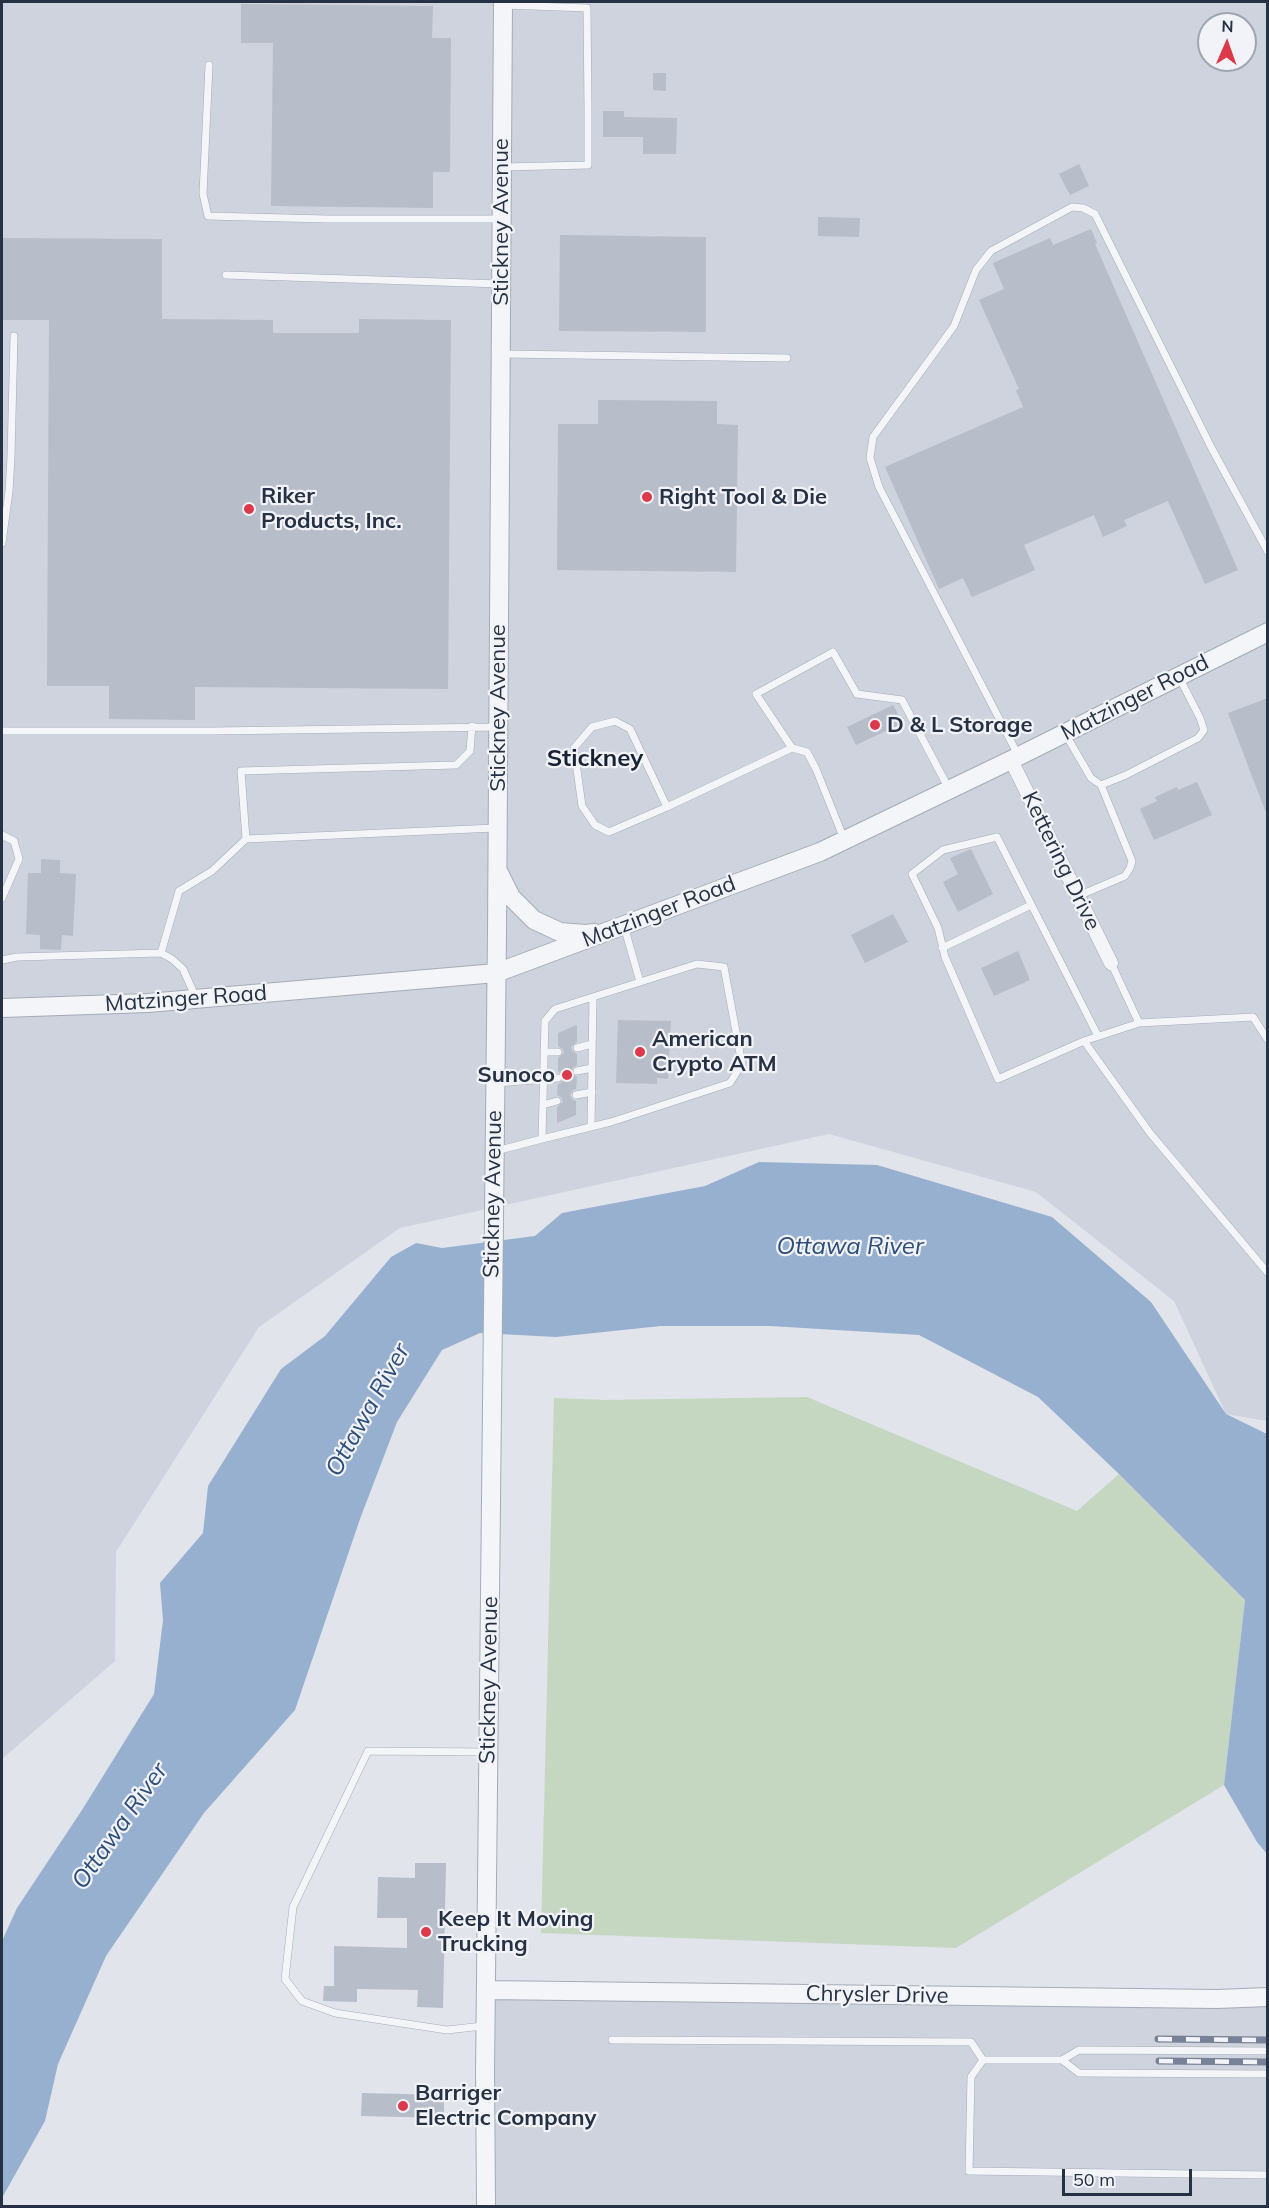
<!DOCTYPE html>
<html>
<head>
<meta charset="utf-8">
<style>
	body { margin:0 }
	#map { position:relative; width:1269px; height:2208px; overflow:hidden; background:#e1e4eb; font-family:Mulish,sans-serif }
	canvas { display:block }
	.frame { position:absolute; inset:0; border:3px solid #273144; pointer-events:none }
	.north { position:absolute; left:1197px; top:12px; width:60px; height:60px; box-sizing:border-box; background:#f1f3f8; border:2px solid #a0a5b0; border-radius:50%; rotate:2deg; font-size:16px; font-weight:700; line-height:24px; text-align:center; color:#273144 }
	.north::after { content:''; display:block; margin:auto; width:21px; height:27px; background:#dc394b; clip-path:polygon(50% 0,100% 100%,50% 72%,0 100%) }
	.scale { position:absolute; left:1062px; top:2169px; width:130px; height:27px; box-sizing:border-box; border:3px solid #273144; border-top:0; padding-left:8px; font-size:18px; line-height:21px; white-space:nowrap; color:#273144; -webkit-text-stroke:4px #f1f3f8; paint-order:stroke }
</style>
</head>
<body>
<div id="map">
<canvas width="1269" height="2208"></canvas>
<div class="frame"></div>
<div class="north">N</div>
<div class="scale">50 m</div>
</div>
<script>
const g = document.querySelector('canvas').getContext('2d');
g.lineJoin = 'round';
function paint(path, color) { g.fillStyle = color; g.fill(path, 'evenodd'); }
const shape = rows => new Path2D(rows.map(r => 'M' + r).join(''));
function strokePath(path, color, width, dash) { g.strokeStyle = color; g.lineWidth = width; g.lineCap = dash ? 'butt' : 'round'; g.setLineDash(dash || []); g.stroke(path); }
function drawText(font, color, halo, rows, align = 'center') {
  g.font = font + ' Mulish,sans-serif'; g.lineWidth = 4.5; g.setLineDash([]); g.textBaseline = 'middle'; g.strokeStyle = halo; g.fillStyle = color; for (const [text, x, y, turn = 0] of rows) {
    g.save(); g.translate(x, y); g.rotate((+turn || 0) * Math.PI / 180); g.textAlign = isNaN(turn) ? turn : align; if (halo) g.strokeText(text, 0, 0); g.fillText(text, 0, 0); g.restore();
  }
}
paint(shape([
	[2,2,1267,2,1267,1421,1226,1414,1174,1301,1036,1192,829,1134,400,1228,259,1327,116,1552,115,1661,2,1759],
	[1209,24,1245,24,1245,60,1209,60],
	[487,1990,1267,1996,1267,2206,486,2206]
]), '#ced3dd');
paint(shape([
	[807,1397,1077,1511,1119,1474,1245,1600,1224,1785,956,1948,541,1933,554,1398,604,1400]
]), '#c5d6c1');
paint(shape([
	[759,1162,877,1165,1052,1217,1151,1302,1226,1414,1267,1434,1267,1854,1257,1842,1224,1785,1245,1600,1119,1474,1038,1397,919,1335,770,1326,661,1326,556,1337,480,1333,442,1350,397,1422,360,1519,295,1710,204,1813,106,1956,58,2064,45,2121,2,2198,2,1941,17,1908,82,1810,154,1694,163,1620,160,1583,203,1533,208,1486,281,1369,325,1336,391,1257,416,1243,442,1248,535,1236,562,1213,705,1186]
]), '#98b0cf');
paint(shape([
	[241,4,433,6,432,38,451,38,450,172,433,172,433,208,271,206,273,43,241,43],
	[653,73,666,73,666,91,653,90],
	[603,111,624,111,624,117,677,118,676,154,643,154,643,137,603,137],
	[1079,164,1089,186,1070,195,1059,174],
	[818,217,860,218,859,237,818,236],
	[1091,229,1097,243,1095,244,1238,570,1205,584,1168,501,1124,520,1127,526,1103,537,1094,515,1024,545,1035,570,972,597,963,578,939,589,885,467,1023,407,1016,390,1019,389,979,300,1004,289,993,263,1050,238,1053,245],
	[560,235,706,237,706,332,559,331],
	[2,238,162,239,162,319,273,320,273,333,359,333,359,319,451,320,448,689,195,687,195,720,109,719,109,686,47,686,49,320,2,320],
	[598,400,717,401,717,424,738,425,736,572,557,570,558,424,598,424],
	[1268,698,1268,813,1266,813,1228,713],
	[893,705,903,723,856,745,847,727],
	[1197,782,1212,815,1154,840,1140,809,1157,801,1155,797,1177,787,1178,790],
	[971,849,993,894,958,912,943,882,958,874,950,858],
	[41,859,60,860,60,873,76,874,73,936,62,935,61,950,40,949,40,935,26,934,28,873,41,873],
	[893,914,908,942,865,963,851,935],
	[1018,951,1030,980,994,996,981,968],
	[618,1020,671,1021,668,1079,657,1078,657,1084,616,1083],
	[577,1025,577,1042,571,1047,573,1052,577,1054,577,1065,573,1067,571,1072,577,1077,576,1089,572,1091,570,1095,572,1099,576,1101,576,1115,557,1123,557,1107,563,1102,561,1097,557,1095,558,1084,562,1082,564,1078,562,1074,558,1072,558,1058,564,1053,563,1049,558,1046,558,1033],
	[415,1863,446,1863,443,2008,417,2007,418,1990,357,1989,357,2002,323,2001,324,1986,334,1986,334,1946,407,1948,407,1918,377,1918,378,1877,415,1878],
	[362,2093,444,2095,444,2118,361,2116]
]), '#b7bdc9');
const service = shape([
	[504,5,587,8,588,108,588,165,504,167],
	[209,65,203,194,208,216,326,219,501,219],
	[226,275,501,284],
	[503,354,787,358],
	[2,543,9,491,11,457,14,336],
	[2,731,214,731,498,727],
	[1066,735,1091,778,1101,785,1126,775,1198,738,1204,730,1200,718,1179,677],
	[1018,755,879,487,870,458,873,437,954,326,976,270,991,251,1072,207,1083,208,1095,214,1211,447,1268,552],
	[667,807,630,729,615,721,592,727,574,748,582,806,595,825,609,832,667,807,792,748],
	[2,835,14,841,19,859,2,898],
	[246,839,241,771,456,765,470,751,472,726],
	[844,839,816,769,807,752,792,748,756,694,833,652,857,694,902,700,949,789],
	[1078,896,1125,876,1130,868,1132,861,1101,785],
	[624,926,640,982],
	[942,948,1031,905],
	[161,953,179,891,212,871,246,839,495,828],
	[2,960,17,957,161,953,172,959,183,969,196,998],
	[1111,963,1139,1023,1253,1017,1268,1040],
	[1098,1036,997,837,943,850,912,874,938,928,945,957,998,1079,1084,1041,1139,1023],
	[1084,1041,1150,1133,1268,1273],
	[577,1048,592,1044],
	[544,1052,558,1052],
	[577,1071,592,1068],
	[497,1083,558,1078],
	[576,1095,592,1092],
	[543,1105,557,1101],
	[591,1127,593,997],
	[496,1151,542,1139,611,1122,730,1083,742,1064,724,967,697,964,555,1009,545,1021,542,1139],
	[483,2026,447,2030,335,2013,302,2001,285,1979,293,1907,368,1751,487,1752],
	[612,2040,971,2042,983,2060],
	[983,2060,971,2077,969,2171,1268,2175],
	[983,2060,1062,2060,1079,2073,1268,2074],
	[1062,2060,1079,2050,1268,2051]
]);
const minor = shape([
	[1011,760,1111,963]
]);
const tertiary = shape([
	[499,873,511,897,534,920,560,932,586,934,594,933],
	[2,1008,148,1003,496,973,820,852,1011,760,1268,632],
	[487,1990,1217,1999,1268,1997],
	[486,2206,485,2072,497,931,503,2]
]);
strokePath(service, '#a5abb6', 8);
strokePath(minor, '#a5abb6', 15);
strokePath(tertiary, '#a5abb6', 20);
strokePath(service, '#f4f5f9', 7);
strokePath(minor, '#f4f5f9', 14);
strokePath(tertiary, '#f4f5f9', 18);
const rail = shape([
	[1158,2039,1268,2040],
	[1159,2061,1268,2062]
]);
strokePath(rail, '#788296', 7);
strokePath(rail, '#f1f3f8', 4.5, [14]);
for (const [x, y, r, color] of [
	[647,497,6,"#dc394b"],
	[249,509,6,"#dc394b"],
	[875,725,6,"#dc394b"],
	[640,1052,6,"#dc394b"],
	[567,1075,6,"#dc394b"],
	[426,1932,6,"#dc394b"],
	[403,2106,6,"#dc394b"]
]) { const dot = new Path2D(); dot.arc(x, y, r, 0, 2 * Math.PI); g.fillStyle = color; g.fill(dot); strokePath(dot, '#f1f3f8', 2); }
drawText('22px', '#273144', '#f1f3f8', [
	["Stickney Avenue",501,222,-90],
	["Matzinger Road",1135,698,-27],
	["Stickney Avenue",498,708,-90],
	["Kettering Drive",1061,861,64],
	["Matzinger Road",659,912,-21],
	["Matzinger Road",186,999,-4],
	["Stickney Avenue",493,1194,-89],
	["Stickney Avenue",489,1680,-89],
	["Chrysler Drive",877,1995,1]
]);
drawText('bold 22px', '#273144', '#f1f3f8', [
	["Riker",261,496],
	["Products, Inc.",261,521],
	["Right Tool & Die",659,497],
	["D & L Storage",887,725],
	["American",652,1039],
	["Crypto ATM",652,1064],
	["Sunoco",555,1075,"right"],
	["Keep It Moving",438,1919],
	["Trucking",438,1944],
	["Barriger",415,2093],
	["Electric Company",415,2118]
], 'left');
drawText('bold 24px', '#192235', '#f1f3f8', [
	["Stickney",595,759]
]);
drawText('italic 24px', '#2d4d7d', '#f1f3f8', [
	["Ottawa River",850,1247],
	["Ottawa River",368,1410,-61],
	["Ottawa River",120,1826,-55]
]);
</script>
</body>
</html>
